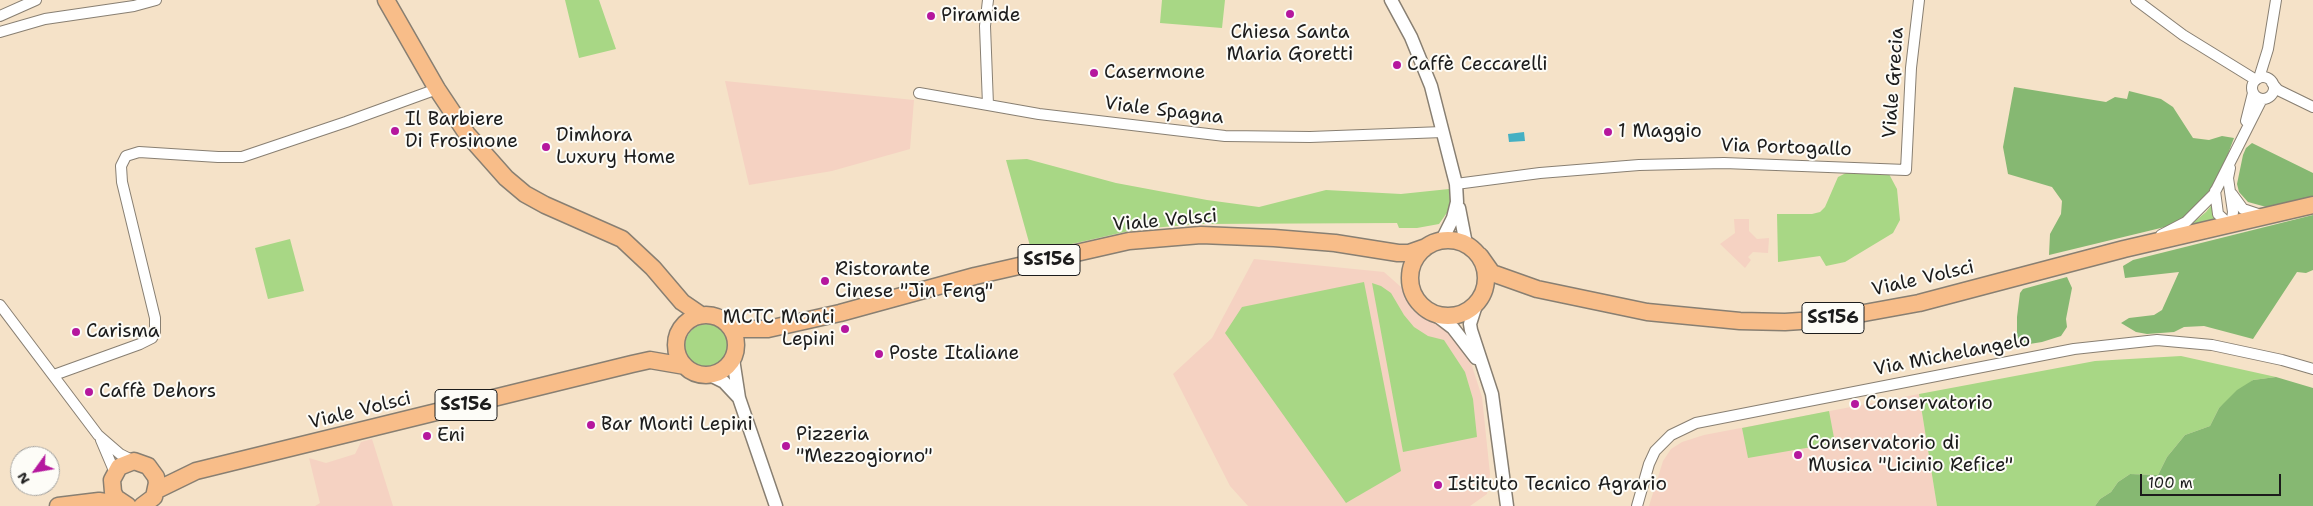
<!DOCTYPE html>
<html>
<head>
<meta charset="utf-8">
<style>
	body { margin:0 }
	#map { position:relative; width:2313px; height:506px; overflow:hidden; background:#f5e2c8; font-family:"Shantell Sans",sans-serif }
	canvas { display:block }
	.north { position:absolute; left:10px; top:446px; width:50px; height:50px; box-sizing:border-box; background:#fdfcf7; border:1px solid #a3a29f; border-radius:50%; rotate:238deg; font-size:14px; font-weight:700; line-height:20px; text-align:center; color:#1c1c1c }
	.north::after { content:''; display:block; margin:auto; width:18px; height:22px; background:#b5179e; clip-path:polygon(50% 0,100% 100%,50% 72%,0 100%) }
	.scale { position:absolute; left:2140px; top:474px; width:141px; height:22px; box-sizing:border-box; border:2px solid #1c1c1c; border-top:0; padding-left:6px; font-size:15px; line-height:18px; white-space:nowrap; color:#1c1c1c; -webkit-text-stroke:4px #fdfcf7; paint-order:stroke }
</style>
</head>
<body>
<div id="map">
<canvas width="2313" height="506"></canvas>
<div class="north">N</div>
<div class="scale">100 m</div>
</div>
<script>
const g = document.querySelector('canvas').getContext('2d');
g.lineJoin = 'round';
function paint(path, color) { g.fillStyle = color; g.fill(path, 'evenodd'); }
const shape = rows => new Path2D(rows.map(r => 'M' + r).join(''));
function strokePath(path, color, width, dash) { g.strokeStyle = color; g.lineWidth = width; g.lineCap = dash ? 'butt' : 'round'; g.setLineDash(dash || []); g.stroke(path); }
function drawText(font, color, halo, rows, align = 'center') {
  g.font = font + ' "Shantell Sans",sans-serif'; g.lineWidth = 4; g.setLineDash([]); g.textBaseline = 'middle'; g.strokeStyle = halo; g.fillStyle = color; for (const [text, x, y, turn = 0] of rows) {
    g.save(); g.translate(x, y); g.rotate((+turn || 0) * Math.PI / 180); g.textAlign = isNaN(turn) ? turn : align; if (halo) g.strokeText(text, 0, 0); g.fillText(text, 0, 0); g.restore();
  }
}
paint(shape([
	[725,81,914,100,910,149,832,171,749,185],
	[1734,219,1749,219,1749,231,1757,239,1769,238,1768,253,1753,252,1748,257,1751,260,1745,268,1720,244,1735,233],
	[1254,259,1384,272,1401,287,1412,310,1443,327,1452,335,1472,366,1482,397,1490,474,1487,494,1470,506,1248,506,1230,486,1173,374,1212,338],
	[1919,394,1937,506,1649,506,1663,461,1671,449,1682,442,1704,435],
	[372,439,393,506,315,506,320,503,309,458,326,463,355,454,361,442]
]), '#f5d2c2');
paint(shape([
	[565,0,599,0,616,49,579,58],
	[1162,0,1225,0,1222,28,1160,23],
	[1027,159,1116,183,1207,200,1259,207,1326,190,1401,194,1449,189,1451,207,1439,224,1417,228,1399,228,1397,223,1201,224,1138,229,1032,253,1006,160],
	[1848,172,1889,174,1897,189,1900,220,1893,233,1845,262,1826,266,1820,256,1778,262,1777,214,1812,214,1820,212,1825,207,1838,177],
	[2214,202,2218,220,2188,227,2206,212],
	[290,239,304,291,268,299,255,248],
	[1364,282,1401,471,1346,503,1225,333,1242,307],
	[1372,283,1381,286,1391,293,1404,315,1414,327,1428,336,1444,340,1465,372,1473,399,1477,437,1403,452],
	'685 346a22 22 0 1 1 44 0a22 22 0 1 1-44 0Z',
	[2181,356,2276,377,2253,380,2219,408,2210,426,2185,435,2167,457,2158,475,2130,474,2118,482,2111,492,2100,499,2095,506,1937,506,1919,394,2095,361],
	[1829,411,1835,443,1748,458,1742,428]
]), '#a8d785');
paint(shape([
	[2014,87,2106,102,2115,97,2127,99,2129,91,2161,99,2173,107,2193,138,2209,140,2222,136,2234,138,2223,167,2209,191,2184,218,2169,226,2049,255,2050,234,2061,214,2062,201,2052,187,2008,174,2003,147],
	[2252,143,2313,173,2313,197,2270,208,2248,202,2239,192,2237,184,2243,155,2246,148],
	[2313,215,2313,270,2306,273,2297,272,2253,339,2204,326,2184,327,2174,332,2147,334,2136,332,2121,323,2129,318,2154,315,2162,310,2179,272,2125,278,2123,266,2133,260],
	[2067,277,2072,288,2066,319,2067,327,2061,336,2042,342,2017,346,2017,317,2020,293,2023,289],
	[2276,377,2313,388,2313,506,2095,506,2100,499,2111,492,2118,482,2130,474,2158,475,2167,457,2185,435,2210,426,2219,408,2237,390,2253,380]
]), '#86b872');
paint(shape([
	[1524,132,1525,141,1509,142,1508,134]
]), '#45b0c3');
const minor = shape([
	[988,0,985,26,988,105,1039,114,1225,136,1310,137,1443,132],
	[2136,0,2183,35,2256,80],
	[0,16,36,0],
	[0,32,45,19,134,6,156,0],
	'2252 88a11 11 0 1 1 22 0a11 11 0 1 1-22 0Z',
	[2259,78,2268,49,2276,0],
	[2272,83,2278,90,2313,107],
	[919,93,988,105],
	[2246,121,2253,93],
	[1456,184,1540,173,1639,165,1724,163,1906,170,1911,68,1919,0],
	[2215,191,2218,214,2231,226,2233,212,2228,178,2230,168],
	[2232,194,2243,209,2261,215],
	[2161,235,2186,222,2214,194,2262,99],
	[0,305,98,435,120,454,134,461],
	[54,375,140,344,152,338,155,332,155,318,122,182,121,166,126,156,139,152,218,157,242,157,346,122,437,89],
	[101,440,115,473],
	[1637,506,1649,464,1655,451,1671,435,1696,423,2074,349,2157,340,2212,345,2282,360,2313,369]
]);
const tertiary = shape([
	[1391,0,1411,37,1431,86,1456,184,1457,202,1453,218,1442,240],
	[1459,208,1466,244],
	[1477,302,1470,324,1471,330,1492,394,1507,506],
	[1432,312,1453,328,1476,358],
	[733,359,739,398,776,506],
	[710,375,724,382,739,398]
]);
const primary = shape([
	[386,0,437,89,467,134,506,178,525,194,545,205,622,239,653,268,682,302,701,315],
	'1410 278a38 38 0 1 1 76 0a38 38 0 1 1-76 0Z',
	[1480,256,1492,273,1537,289,1647,312,1740,321,1785,322,1831,319,1919,303,2124,249,2313,205],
	'676 345a30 30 0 1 1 60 0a30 30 0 1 1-60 0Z',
	[729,325,743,329,768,329,840,313,975,276,1129,241,1201,235,1274,238,1335,243,1398,253,1409,253,1426,247],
	[157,490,196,471,632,364,650,360,685,366],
	[58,506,99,501,126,505],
	[128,506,116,498,113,492,112,480,119,467,134,461,148,466,156,477,157,483,154,497,142,506]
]);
strokePath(minor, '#887f72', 12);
strokePath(tertiary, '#887f72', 15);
strokePath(primary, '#887f72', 19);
strokePath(minor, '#fff', 10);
strokePath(tertiary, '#fff', 12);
strokePath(primary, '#f8bd89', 16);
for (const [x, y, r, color] of [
	[1290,14,5,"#b5179e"],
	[931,16,5,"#b5179e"],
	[1397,65,5,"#b5179e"],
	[1094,73,5,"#b5179e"],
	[395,131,5,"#b5179e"],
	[1608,132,5,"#b5179e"],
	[546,147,5,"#b5179e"],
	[825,281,5,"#b5179e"],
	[845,329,5,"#b5179e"],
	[76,332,5,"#b5179e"],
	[879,354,5,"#b5179e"],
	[89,392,5,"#b5179e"],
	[1855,404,5,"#b5179e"],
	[591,425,5,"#b5179e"],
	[427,436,5,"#b5179e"],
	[786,446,5,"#b5179e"],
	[1798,455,5,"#b5179e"],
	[1438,485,5,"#b5179e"]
]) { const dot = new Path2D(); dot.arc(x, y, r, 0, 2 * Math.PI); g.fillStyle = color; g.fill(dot); strokePath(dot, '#fdfcf7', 2); }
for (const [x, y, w] of [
	[1049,260,62],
	[1833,318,62],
	[466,405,62]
]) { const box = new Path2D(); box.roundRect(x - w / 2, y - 15.5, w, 31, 4); g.fillStyle = '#fdfcf7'; g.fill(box); strokePath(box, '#1c1c1c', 1); }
drawText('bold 18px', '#1c1c1c', null, [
	["SS156",1049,260],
	["SS156",1833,318],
	["SS156",466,405]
]);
drawText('19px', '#1c1c1c', '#fdfcf7', [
	["Piramide",941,16],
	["Chiesa Santa",1290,33,"center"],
	["Maria Goretti",1290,55,"center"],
	["Caffè Ceccarelli",1407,65],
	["Casermone",1104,73],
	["Il Barbiere",405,120],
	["Di Frosinone",405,142],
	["1 Maggio",1618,132],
	["Dimhora",556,136],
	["Luxury Home",556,158],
	["Ristorante",835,270],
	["Cinese \"Jin Feng\"",835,292],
	["MCTC Monti",835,318,"right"],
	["Lepini",835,340,"right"],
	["Carisma",86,332],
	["Poste Italiane",889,354],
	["Caffè Dehors",99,392],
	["Conservatorio",1865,404],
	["Bar Monti Lepini",601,425],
	["Pizzeria",796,435],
	["\"Mezzogiorno\"",796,457],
	["Eni",437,436],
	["Conservatorio di",1808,444],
	["Musica \"Licinio Refice\"",1808,466],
	["Istituto Tecnico Agrario",1448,485]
], 'left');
drawText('19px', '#1c1c1c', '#fdfcf7', [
	["Viale Grecia",1894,83,-86],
	["Viale Spagna",1164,111,7],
	["Via Portogallo",1786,148,2],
	["Viale Volsci",1165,221,-5],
	["Viale Volsci",1923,279,-13],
	["Via Michelangelo",1952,355,-11],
	["Viale Volsci",360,411,-14]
]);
</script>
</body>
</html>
